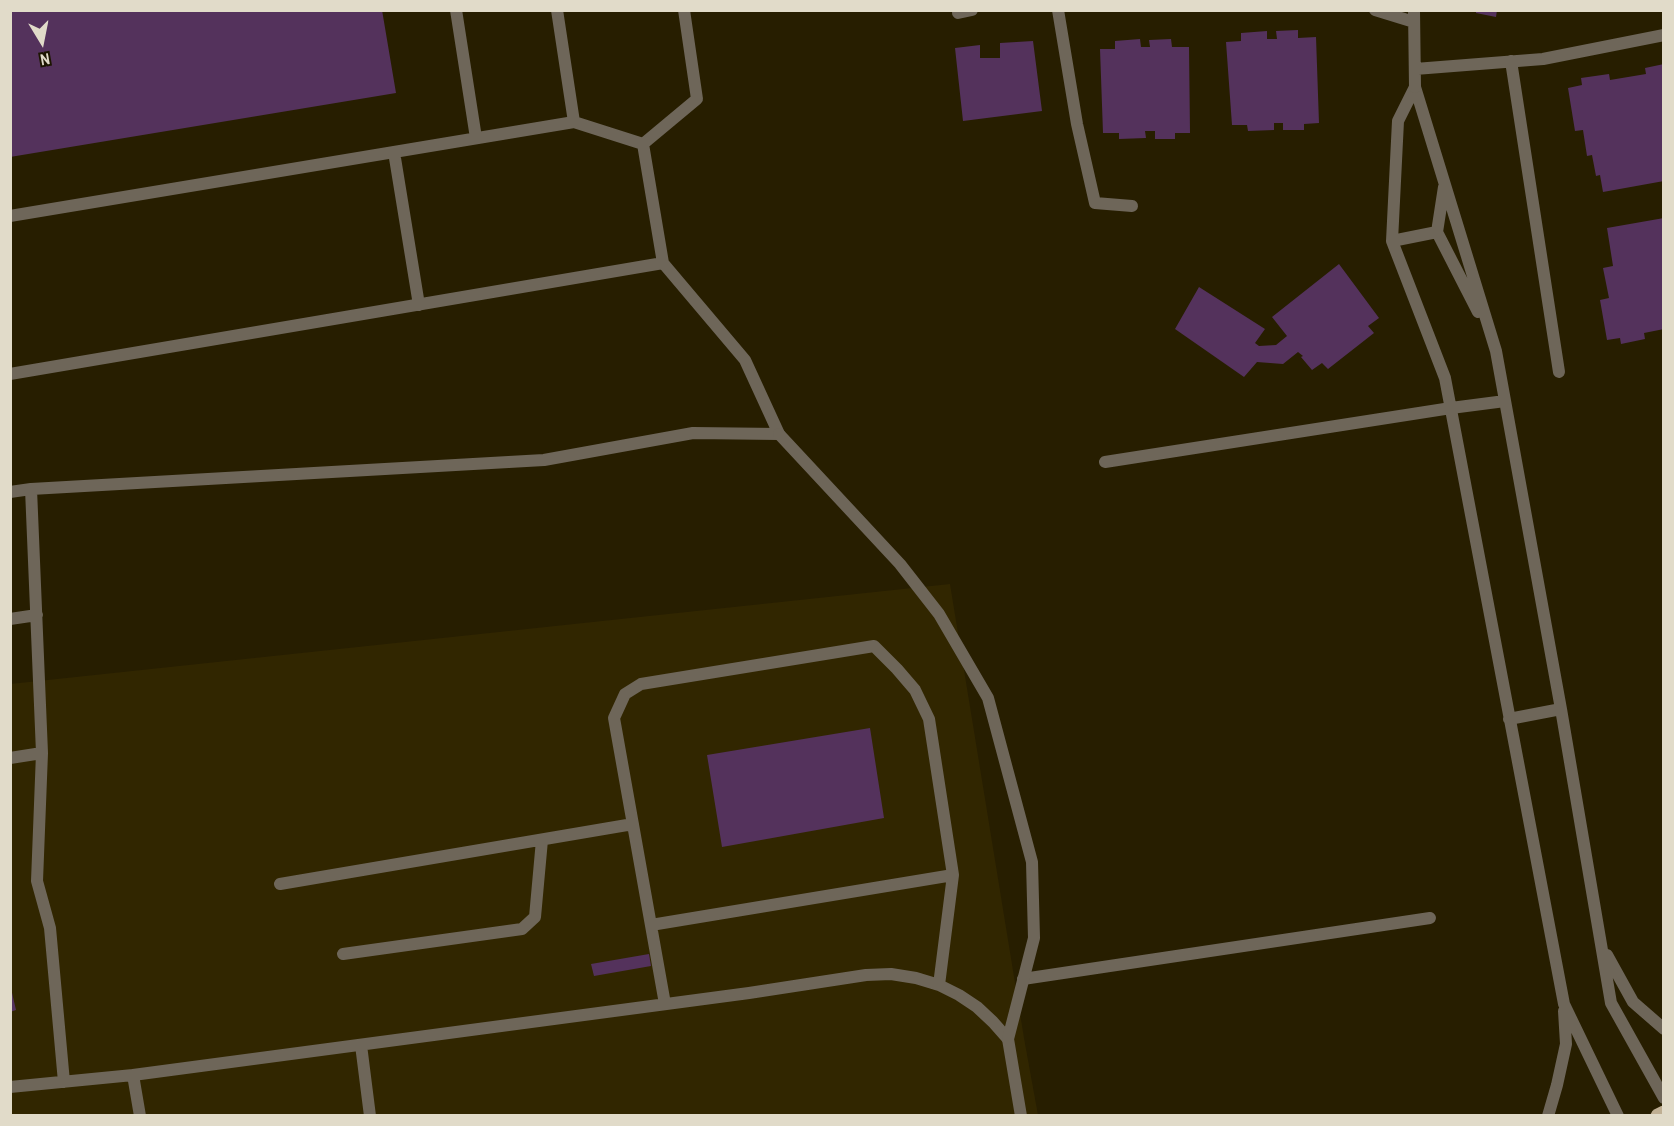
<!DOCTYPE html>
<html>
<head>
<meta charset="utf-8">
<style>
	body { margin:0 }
	#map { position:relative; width:1674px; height:1126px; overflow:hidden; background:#271e00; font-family:"Archivo Narrow",sans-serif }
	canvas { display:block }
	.frame { position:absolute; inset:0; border:12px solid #e1dbc9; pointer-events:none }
	.north { position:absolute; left:12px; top:12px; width:60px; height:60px; -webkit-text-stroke:4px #1c1500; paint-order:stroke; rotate:170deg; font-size:16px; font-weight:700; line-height:24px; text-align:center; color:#e1dbc9 }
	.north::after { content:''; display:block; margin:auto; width:21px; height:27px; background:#e1dbc9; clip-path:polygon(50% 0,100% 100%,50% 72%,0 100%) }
</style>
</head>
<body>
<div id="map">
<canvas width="1674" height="1126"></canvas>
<div class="frame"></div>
<div class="north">N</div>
</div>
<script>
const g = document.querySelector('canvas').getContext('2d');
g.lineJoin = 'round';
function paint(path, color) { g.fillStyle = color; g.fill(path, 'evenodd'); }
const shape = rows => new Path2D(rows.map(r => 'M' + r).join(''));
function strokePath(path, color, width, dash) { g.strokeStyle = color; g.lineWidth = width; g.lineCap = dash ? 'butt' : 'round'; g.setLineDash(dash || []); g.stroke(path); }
paint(shape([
	[950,584,1024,1038,1038,1115,11,1115,10,684]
]), '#312600');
paint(shape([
	[10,10,382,10,396,93,10,157],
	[1476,10,1497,10,1496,17,1476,13],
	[1298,30,1298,38,1316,37,1319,123,1304,124,1304,130,1283,130,1283,123,1274,123,1274,130,1248,131,1247,125,1232,125,1226,42,1241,41,1241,33,1267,31,1267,39,1277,39,1276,31],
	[1140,39,1141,47,1150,47,1149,40,1171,39,1172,47,1189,47,1190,133,1175,133,1175,139,1155,139,1155,131,1145,131,1146,138,1119,139,1119,133,1103,133,1100,49,1115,49,1115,41],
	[1033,41,1042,111,963,121,955,48,980,45,980,58,1000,58,1000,43],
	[1664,64,1664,181,1603,192,1600,175,1596,176,1592,155,1587,156,1583,130,1575,131,1568,88,1582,85,1581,78,1609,74,1610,80,1646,74,1645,68],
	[1664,218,1664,329,1644,333,1645,339,1621,344,1620,338,1607,340,1600,300,1609,298,1603,268,1613,266,1607,228],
	[1339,264,1379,318,1368,326,1374,333,1328,369,1322,363,1312,370,1301,357,1303,356,1298,352,1283,364,1257,362,1244,377,1175,329,1199,287,1265,329,1255,343,1259,346,1276,345,1287,336,1272,317],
	[870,728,884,818,722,847,707,755],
	[649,954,651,966,594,976,591,964],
	[10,984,16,1010,10,1012]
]), '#54325c');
strokePath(shape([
	[456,10,476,138],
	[557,10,574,122,643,144],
	[1415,87,1398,121,1392,241,1445,378,1564,1004,1618,1116],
	[1415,87,1496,351,1561,709,1611,1003,1664,1098],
	[394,152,419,305],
	[1444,187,1437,232,1478,312],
	[10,216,574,122],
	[1392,241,1437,232],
	[10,374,663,263],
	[1105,462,1451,408,1505,401],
	[31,489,42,753],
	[10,492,31,489,544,460,693,433,779,434,745,360,663,263,643,144,697,99,684,10],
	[10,619,37,615],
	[1509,719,1561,709],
	[10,758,42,753,37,881,50,928,64,1082],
	[280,884,633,824],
	[651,925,953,875],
	[343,954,522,929,535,917,542,840],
	[1607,955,1633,1002,1664,1029],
	[1023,979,1430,918],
	[665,1004,614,718,625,694,641,684,874,646,897,669,915,690,929,719,953,875,939,985],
	[361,1045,370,1116],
	[133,1075,140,1116],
	[10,1087,133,1075,749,993,866,975,891,974,916,978,939,985,959,995,977,1007,993,1022,1008,1039],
	[1548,1116,1557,1085,1566,1044,1564,1011]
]), '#6e6659', 12);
strokePath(shape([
	[1058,10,1077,124,1095,203,1132,206],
	[1375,10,1414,22],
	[1414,10,1415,87],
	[958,13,972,10],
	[1511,61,1559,372],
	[1415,69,1543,59,1664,35],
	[779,434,900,564,939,614,988,698,1032,862,1034,938,1008,1039,1021,1116]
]), '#6e6659', 12);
strokePath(shape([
	[1658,1116,1664,1113]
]), '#bfaf93', 15);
</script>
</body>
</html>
